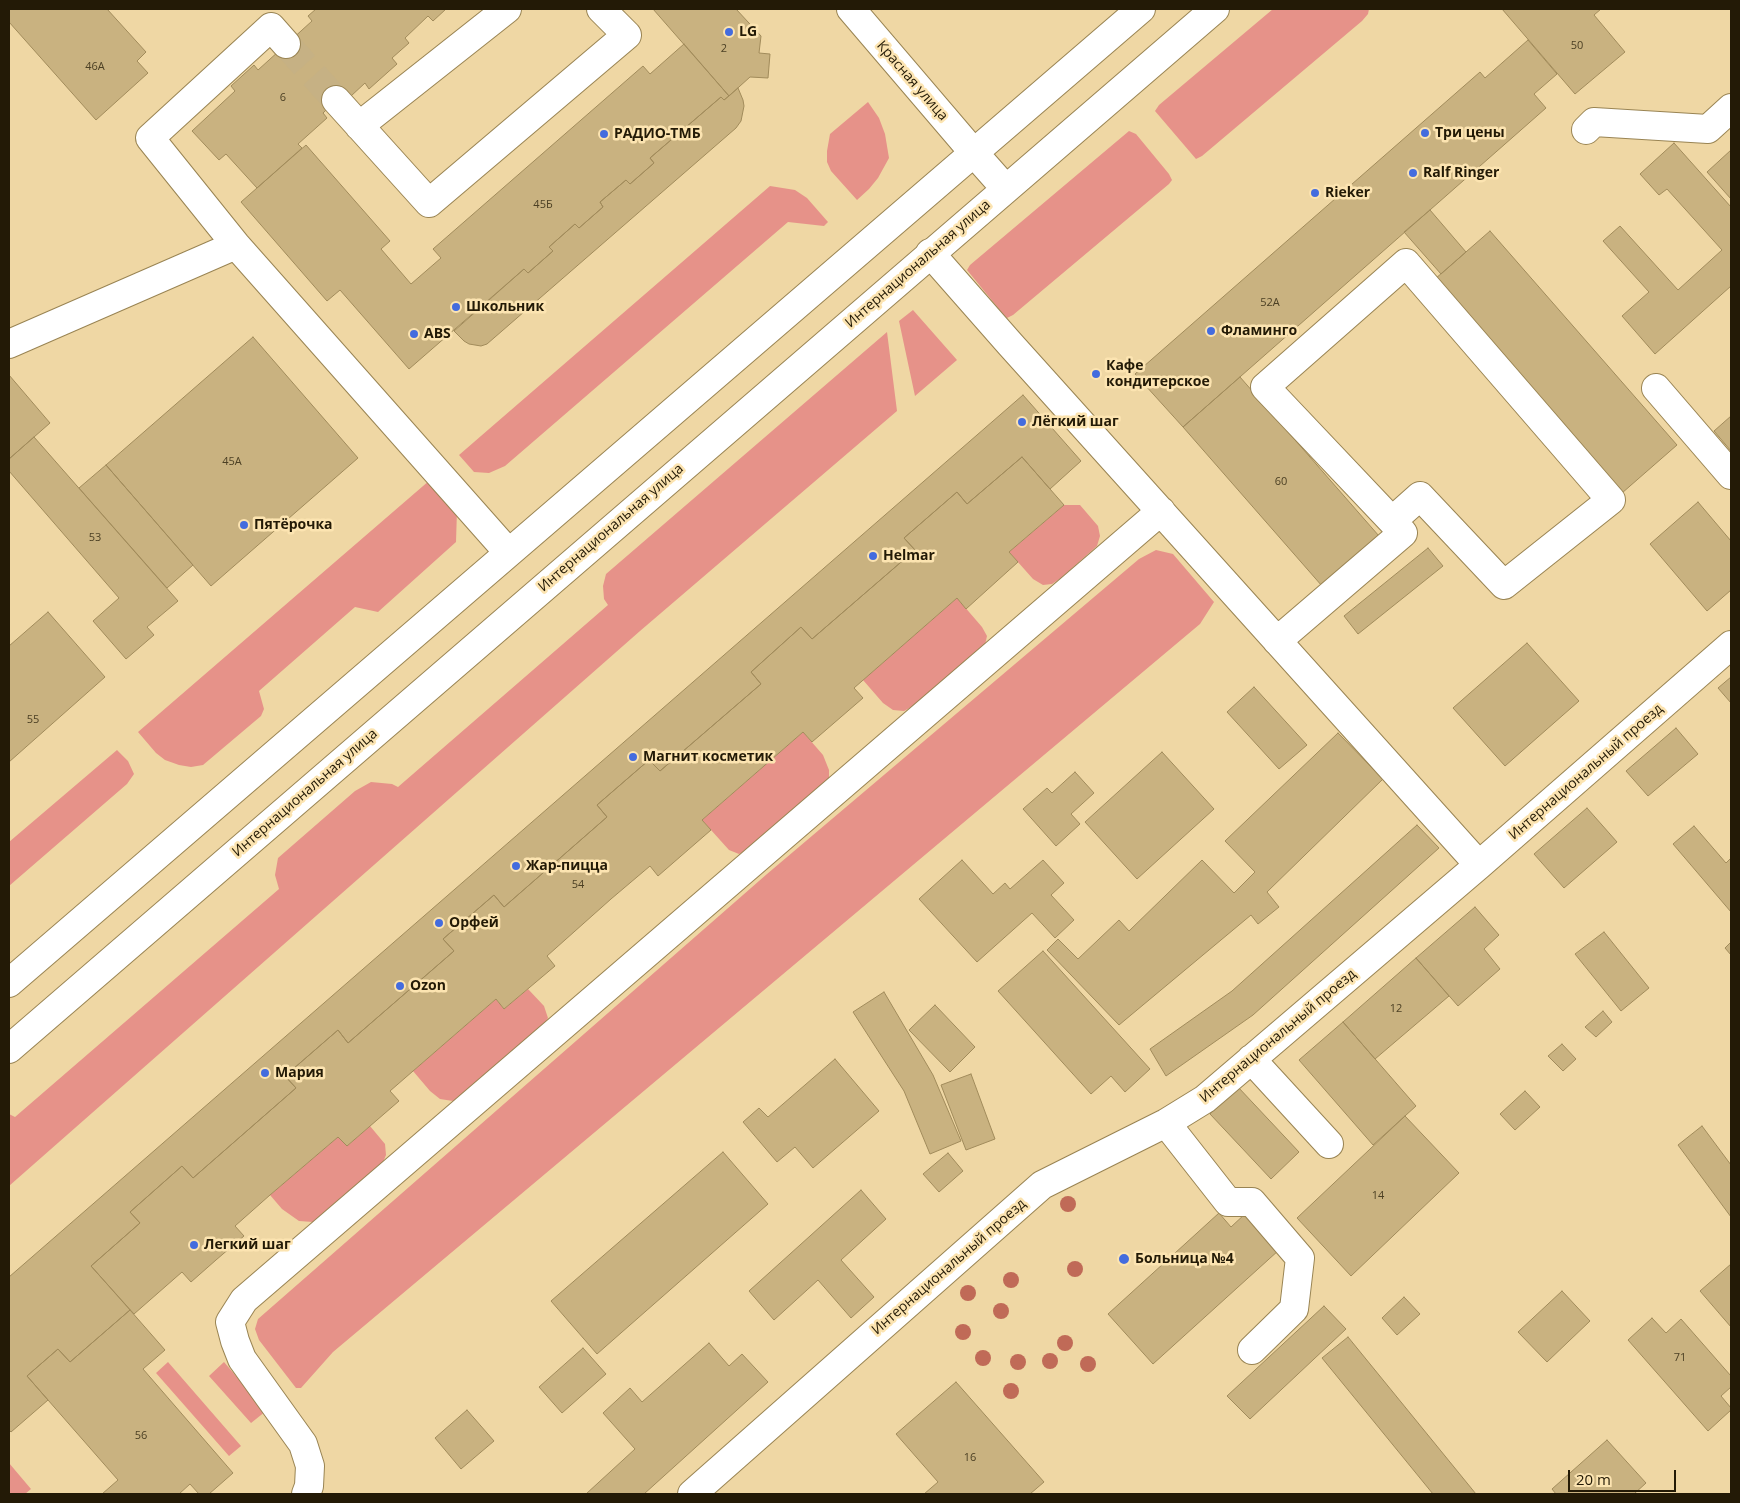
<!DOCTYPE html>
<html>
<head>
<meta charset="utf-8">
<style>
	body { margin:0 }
	#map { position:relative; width:1740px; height:1503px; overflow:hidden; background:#efd7a4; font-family:"Open Sans",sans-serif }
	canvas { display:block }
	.frame { position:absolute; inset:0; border:10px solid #231a06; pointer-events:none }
	.scale { position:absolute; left:1568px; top:1470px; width:108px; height:22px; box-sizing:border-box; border:2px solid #231a06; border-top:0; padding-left:6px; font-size:15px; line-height:18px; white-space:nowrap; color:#231a06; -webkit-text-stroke:4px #fce4b1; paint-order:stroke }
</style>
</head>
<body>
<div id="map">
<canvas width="1740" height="1503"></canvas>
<div class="frame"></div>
<div class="scale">20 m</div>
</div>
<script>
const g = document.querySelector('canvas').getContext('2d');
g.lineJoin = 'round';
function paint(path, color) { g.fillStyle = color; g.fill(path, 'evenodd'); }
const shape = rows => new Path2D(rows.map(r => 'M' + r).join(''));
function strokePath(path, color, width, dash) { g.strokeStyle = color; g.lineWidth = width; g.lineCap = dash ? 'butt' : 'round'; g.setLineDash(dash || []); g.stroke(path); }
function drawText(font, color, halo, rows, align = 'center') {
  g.font = font + ' "Open Sans",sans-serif'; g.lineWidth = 5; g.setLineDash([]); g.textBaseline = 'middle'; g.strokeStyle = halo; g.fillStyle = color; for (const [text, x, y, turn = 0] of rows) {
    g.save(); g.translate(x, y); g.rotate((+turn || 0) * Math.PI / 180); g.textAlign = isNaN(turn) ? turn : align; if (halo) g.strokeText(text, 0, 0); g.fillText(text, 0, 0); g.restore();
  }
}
paint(shape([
	[1273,9,1369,9,1368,14,1362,21,1202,156,1196,159,1155,111,1159,105],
	[868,102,879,118,885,134,889,158,878,178,869,189,857,200,831,171,827,162,827,151,830,134],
	[1129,131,1136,134,1169,174,1172,180,1169,184,1013,315,1007,318,1003,314,967,270,970,265],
	[770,186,795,190,807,198,828,222,824,226,788,222,505,466,489,473,474,472,459,455],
	[913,310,957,360,915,396,899,321],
	[887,332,897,411,640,631,9,1186,9,1114,15,1117,279,889,275,875,278,858,355,791,371,782,392,784,398,787,608,605,604,599,603,586,606,574],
	[430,480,457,510,456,542,378,612,355,607,259,691,264,709,261,716,203,765,191,767,179,765,165,760,156,753,138,732],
	[1064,505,1080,505,1098,526,1100,536,1097,546,1061,578,1052,584,1043,585,1033,579,1009,552],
	[1156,550,1173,554,1214,602,1200,624,333,1352,301,1388,296,1388,259,1340,255,1329,258,1319,767,874,1139,559],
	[957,598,982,627,987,636,985,645,915,705,904,711,893,710,883,703,863,680],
	[803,732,823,755,829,770,829,779,749,849,739,854,729,850,702,820],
	[117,750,128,761,134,774,127,784,9,886,9,842],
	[528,989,544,1006,548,1018,543,1026,463,1095,453,1101,440,1099,430,1091,413,1071,496,999,504,1009],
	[370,1126,385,1144,386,1155,381,1167,319,1221,313,1222,299,1221,282,1209,270,1195,338,1137,347,1146],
	[168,1362,241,1446,229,1456,156,1373],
	[224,1362,266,1411,251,1423,209,1376],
	[9,1463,31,1489,25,1494,9,1494]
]), '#e69289');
const building = shape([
	[9,9,107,9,146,52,137,61,148,73,96,120,9,22,9,9],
	[316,9,446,9,433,21,428,16,405,38,409,43,392,58,397,64,369,89,365,83,351,96,346,91,323,113,327,118,298,144,302,148,257,188,226,154,219,160,192,131,235,91,231,86,254,65,258,70,312,21,308,16,316,9],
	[653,9,736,9,761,36,759,53,770,54,768,78,750,77,729,96,653,9],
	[1502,9,1601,9,1594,15,1625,52,1575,94,1502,9],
	[1528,40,1557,74,1534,94,1546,108,1183,427,1135,374,1480,72,1485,78,1528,40],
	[684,44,729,96,724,100,721,97,650,158,654,163,630,184,626,180,600,202,603,207,579,228,575,224,549,247,553,251,528,273,524,269,409,369,340,290,327,301,241,202,306,145,390,241,381,249,411,284,441,258,433,249,643,66,650,74,684,44],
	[738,88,743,100,744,106,741,121,736,128,487,344,481,346,469,344,464,341,454,331,524,269,528,273,553,251,549,247,575,224,579,228,603,207,600,202,626,180,630,184,654,163,650,158,721,97,724,100,738,88],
	[1674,143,1731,207,1731,286,1655,354,1622,316,1649,292,1603,241,1620,226,1678,290,1722,250,1667,189,1659,195,1640,174,1674,143],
	[1731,150,1731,199,1707,172,1731,150],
	[1430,210,1466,252,1441,274,1404,232,1430,210],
	[1490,231,1677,445,1622,493,1435,279,1490,231],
	[253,337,358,458,211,586,106,465,253,337],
	[9,375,50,423,9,459,9,375],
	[1240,377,1379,536,1322,586,1183,427,1240,377],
	[1023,395,1081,461,1050,489,1022,457,967,504,957,492,904,538,915,550,812,639,801,627,751,672,761,684,660,771,649,760,597,805,607,817,504,907,494,895,443,939,454,951,348,1043,338,1030,285,1076,296,1088,193,1178,182,1166,130,1212,140,1223,91,1266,130,1310,70,1362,58,1349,27,1376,48,1400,11,1432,9,1430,9,1277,1023,395],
	[1731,416,1731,451,1714,431,1731,416],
	[34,437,178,601,147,627,154,635,126,659,93,621,119,598,9,471,9,459,34,437],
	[1022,457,1064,505,1009,552,1018,562,966,609,957,598,854,688,863,698,812,742,803,732,702,820,711,830,658,876,650,866,611,899,547,956,555,966,504,1009,496,999,390,1091,399,1101,347,1146,338,1137,270,1195,235,1226,244,1236,216,1260,191,1282,182,1272,134,1314,91,1266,140,1223,130,1212,182,1166,193,1178,296,1088,285,1076,338,1030,348,1043,454,951,443,939,494,895,504,907,607,817,597,805,649,760,660,771,761,684,751,672,801,627,812,639,915,550,904,538,957,492,967,504,1022,457],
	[106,465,193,565,167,588,79,488,106,465],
	[1698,502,1731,541,1731,590,1707,611,1650,544,1698,502],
	[1428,548,1443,566,1358,634,1344,616,1428,548],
	[48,612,105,677,9,762,9,646,48,612],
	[1527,643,1579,701,1505,766,1453,708,1527,643],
	[1731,677,1731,703,1718,688,1731,677],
	[1254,687,1307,745,1279,769,1227,712,1254,687],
	[1676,728,1698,754,1648,796,1626,771,1676,728],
	[1338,733,1383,779,1267,892,1279,907,1258,924,1251,915,1119,1025,1047,950,1058,939,1078,959,1119,920,1129,931,1202,860,1234,893,1255,872,1225,841,1338,733],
	[1162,752,1214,809,1137,879,1085,822,1162,752],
	[1075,772,1094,793,1071,814,1080,824,1056,846,1023,809,1047,788,1052,793,1075,772],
	[1587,808,1617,842,1564,888,1534,854,1587,808],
	[1417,825,1439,848,1253,1015,1166,1076,1150,1049,1232,991,1417,825],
	[1694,826,1726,863,1731,858,1731,912,1673,844,1694,826],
	[962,860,993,894,1005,883,1010,889,1043,860,1064,883,1051,895,1074,920,1055,938,1032,913,977,962,919,899,962,860],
	[1475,907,1499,935,1484,949,1500,969,1458,1006,1416,958,1475,907],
	[1604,932,1649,988,1621,1011,1575,954,1604,932],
	[1731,942,1731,955,1725,948,1731,942],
	[1043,951,1150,1069,1125,1092,1111,1076,1091,1094,998,991,1043,951],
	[1416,958,1449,996,1375,1059,1343,1022,1416,958],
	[884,992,933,1075,961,1141,930,1154,904,1091,853,1012,884,992],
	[935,1005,975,1047,950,1072,909,1030,935,1005],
	[1603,1011,1612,1022,1596,1037,1585,1027,1603,1011],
	[1343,1022,1416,1106,1373,1145,1299,1060,1343,1022],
	[1562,1044,1576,1059,1563,1071,1548,1056,1562,1044],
	[835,1059,879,1111,813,1168,795,1147,777,1162,743,1122,759,1108,768,1117,835,1059],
	[971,1074,995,1139,966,1150,941,1085,971,1074],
	[1238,1087,1299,1152,1271,1179,1210,1114,1238,1087],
	[1525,1091,1540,1107,1515,1130,1500,1114,1525,1091],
	[1405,1116,1459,1173,1351,1276,1297,1218,1405,1116],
	[1702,1126,1731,1165,1731,1217,1678,1145,1702,1126],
	[723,1152,768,1204,597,1354,551,1301,723,1152],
	[948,1153,963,1171,939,1192,923,1174,948,1153],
	[861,1190,886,1219,841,1260,874,1297,851,1318,818,1280,774,1320,749,1291,861,1190],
	[1219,1213,1231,1227,1246,1213,1279,1250,1153,1364,1108,1314,1219,1213],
	[1731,1264,1731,1327,1700,1291,1731,1264],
	[1562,1291,1590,1321,1547,1362,1518,1332,1562,1291],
	[1404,1297,1420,1314,1397,1335,1382,1318,1404,1297],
	[1324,1306,1346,1329,1250,1419,1227,1396,1324,1306],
	[130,1310,165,1350,143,1369,233,1473,209,1494,199,1494,190,1484,179,1494,102,1494,118,1480,27,1376,58,1349,70,1362,130,1310],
	[1652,1318,1666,1333,1681,1319,1731,1376,1731,1387,1721,1396,1731,1408,1731,1410,1708,1431,1628,1340,1652,1318],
	[1348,1337,1476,1494,1433,1494,1322,1358,1348,1337],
	[709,1343,729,1366,742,1354,768,1382,644,1494,586,1494,635,1449,603,1413,630,1388,642,1402,709,1343],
	[583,1348,606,1374,562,1413,539,1387,583,1348],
	[956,1382,1044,1482,1030,1494,924,1494,938,1482,896,1434,956,1382],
	[467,1410,494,1441,461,1469,435,1438,467,1410],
	[1607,1440,1646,1483,1634,1494,1556,1494,1552,1489,1607,1440]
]);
paint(building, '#c9b280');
strokePath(building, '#a18b5b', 1);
strokePath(shape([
	[286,44,336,100]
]), '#c6b184', 28, [28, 14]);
const minor = shape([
	[851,9,974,153],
	[286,44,271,27,150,138,236,245,508,552],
	[336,100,429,203,627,35,601,9],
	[359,126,507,9],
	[1586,130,1594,122,1708,129,1731,108],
	[930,253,1010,344,1479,865],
	[9,344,236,245],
	[1656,388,1731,475],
	[1277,641,1403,533,1392,521,1265,387,1406,263,1611,500,1504,585,1420,496,1392,521],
	[1251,1059,1329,1144],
	[1166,1123,1228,1202,1252,1202,1300,1258,1294,1309,1252,1350],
	[306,1494,309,1486,310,1466,303,1444,242,1359,235,1341,230,1322,244,1300,1161,511],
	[692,1494,1042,1185,1166,1123,1205,1099,1479,865,1731,645]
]);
const major = shape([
	[974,153,1005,188],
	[9,983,1141,9],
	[9,1049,1215,9]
]);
strokePath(minor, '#998453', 30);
strokePath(major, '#998453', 30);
strokePath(minor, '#fff', 28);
strokePath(major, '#fff', 28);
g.fillStyle = '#c06a57';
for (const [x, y] of [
	[1068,1204],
	[1075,1269],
	[1011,1280],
	[968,1293],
	[1001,1311],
	[963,1332],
	[1065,1343],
	[983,1358],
	[1050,1361],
	[1018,1362],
	[1088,1364],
	[1011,1391]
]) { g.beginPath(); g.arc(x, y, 8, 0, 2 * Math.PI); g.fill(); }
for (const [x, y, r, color] of [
	[729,32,5,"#446cde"],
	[1425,133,5,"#446cde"],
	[604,134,5,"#446cde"],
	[1413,173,5,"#446cde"],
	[1315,193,5,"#446cde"],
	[456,307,5,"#446cde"],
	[1211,331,5,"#446cde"],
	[414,334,5,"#446cde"],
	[1096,374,5,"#446cde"],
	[1022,422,5,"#446cde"],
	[244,525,5,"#446cde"],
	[873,556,5,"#446cde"],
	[633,757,5,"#446cde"],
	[516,866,5,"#446cde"],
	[439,923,5,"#446cde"],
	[400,986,5,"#446cde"],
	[265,1073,5,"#446cde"],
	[194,1245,5,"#446cde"],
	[1124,1259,6,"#446cde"]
]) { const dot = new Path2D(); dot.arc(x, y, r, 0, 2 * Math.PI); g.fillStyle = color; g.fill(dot); strokePath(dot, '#fce4b1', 2); }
drawText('11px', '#4c4024', null, [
	["50",1577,46],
	["2",724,49],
	["46А",95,67],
	["6",283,98],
	["45Б",543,205],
	["52А",1270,303],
	["45А",232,462],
	["60",1281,482],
	["53",95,538],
	["55",33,720],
	["54",578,885],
	["12",1396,1009],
	["14",1378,1196],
	["71",1680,1358],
	["56",141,1436],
	["16",970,1458]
]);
drawText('bold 14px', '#231a06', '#fce4b1', [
	["LG",739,32],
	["Три цены",1435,133],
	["РАДИО-ТМБ",614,134],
	["Ralf Ringer",1423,173],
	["Rieker",1325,193],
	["Школьник",466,307],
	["Фламинго",1221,331],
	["ABS",424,334],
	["Кафе",1106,366],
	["кондитерское",1106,382],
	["Лёгкий шаг",1032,422],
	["Пятёрочка",254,525],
	["Helmar",883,556],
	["Магнит косметик",643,757],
	["Жар-пицца",526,866],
	["Орфей",449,923],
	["Ozon",410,986],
	["Мария",275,1073],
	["Легкий шаг",204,1245],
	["Больница №4",1135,1259]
], 'left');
drawText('14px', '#231a06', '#fce4b1', [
	["Красная улица",912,81,49],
	["Интернациональная улица",918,264,-41],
	["Интернациональная улица",611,528,-41],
	["Интернациональный проезд",1586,772,-41],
	["Интернациональная улица",305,793,-41],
	["Интернациональный проезд",1278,1036,-40],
	["Интернациональный проезд",949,1267,-41]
]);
</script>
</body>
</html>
